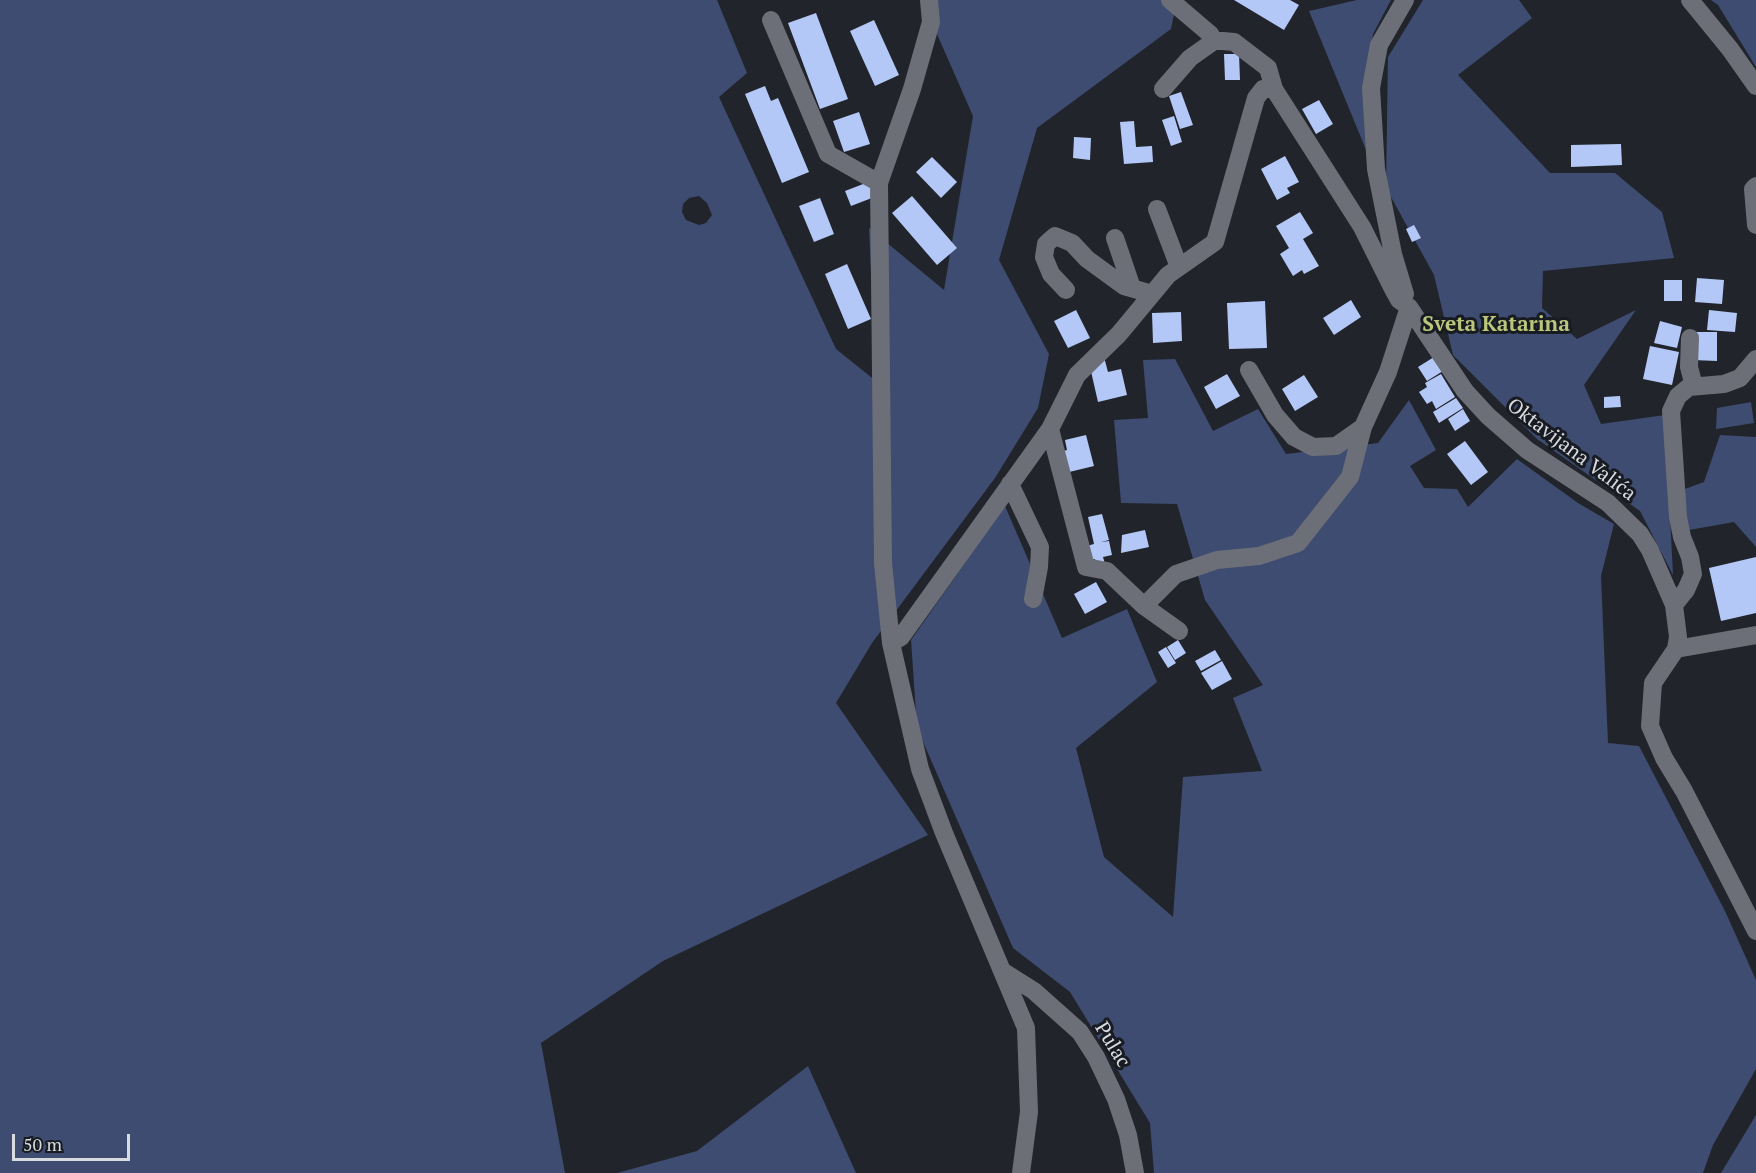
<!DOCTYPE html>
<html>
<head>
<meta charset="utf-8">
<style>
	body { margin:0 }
	#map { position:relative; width:1756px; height:1173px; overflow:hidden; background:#21242b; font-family:"PT Serif",serif }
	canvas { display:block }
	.scale { position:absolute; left:12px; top:1134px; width:118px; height:27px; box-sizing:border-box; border:3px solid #d7dade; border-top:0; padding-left:8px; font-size:18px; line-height:21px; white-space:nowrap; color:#d7dade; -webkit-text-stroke:4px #181b21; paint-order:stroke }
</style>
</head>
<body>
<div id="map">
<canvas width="1756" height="1173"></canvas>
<div class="scale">50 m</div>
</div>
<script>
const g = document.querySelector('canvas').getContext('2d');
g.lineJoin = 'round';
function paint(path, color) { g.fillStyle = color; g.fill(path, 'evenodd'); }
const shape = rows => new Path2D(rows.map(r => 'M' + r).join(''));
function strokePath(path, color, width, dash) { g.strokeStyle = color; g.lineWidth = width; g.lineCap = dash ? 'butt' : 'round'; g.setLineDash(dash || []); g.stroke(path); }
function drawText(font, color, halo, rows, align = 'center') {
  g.font = font + ' "PT Serif",serif'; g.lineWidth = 6; g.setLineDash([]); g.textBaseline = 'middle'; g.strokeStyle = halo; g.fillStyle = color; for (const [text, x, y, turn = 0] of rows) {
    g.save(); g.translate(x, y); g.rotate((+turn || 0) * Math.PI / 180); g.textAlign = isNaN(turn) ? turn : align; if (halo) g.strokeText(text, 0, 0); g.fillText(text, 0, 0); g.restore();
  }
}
paint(shape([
	[0,0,717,0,747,73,719,97,836,349,876,381,869,228,944,290,973,116,922,0,1177,0,1171,29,1037,128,999,260,1049,354,1038,408,995,478,872,643,836,703,928,835,663,961,541,1043,565,1173,0,1173],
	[699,196,707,203,712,215,706,223,699,225,686,220,682,212,683,204,689,198],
	[1357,0,1391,0,1373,34,1365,91,1371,162,1309,11],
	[1423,0,1519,0,1532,18,1458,75,1550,173,1615,173,1662,212,1674,258,1543,271,1542,308,1577,339,1636,310,1584,385,1601,424,1665,415,1673,575,1640,511,1537,439,1453,355,1434,275,1386,188,1388,57],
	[1711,0,1756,0,1756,67,1718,5],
	[1175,359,1213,431,1258,409,1286,454,1378,443,1409,400,1436,450,1410,466,1424,488,1457,489,1468,507,1517,459,1578,503,1614,524,1601,576,1608,743,1639,746,1725,911,1756,980,1756,1069,1713,1145,1703,1173,1154,1173,1150,1123,1070,992,1013,948,917,728,911,640,1005,506,1062,638,1127,609,1157,682,1076,748,1104,857,1173,917,1183,777,1262,771,1233,698,1263,685,1205,600,1177,504,1121,503,1114,420,1148,418,1143,360],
	[1751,402,1754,423,1716,429,1717,408],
	[1720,435,1756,437,1756,547,1734,522,1689,530,1682,490,1704,482],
	[808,1066,856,1173,617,1173,697,1151],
	[1756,1115,1756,1173,1721,1173]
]), '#3d4c70');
paint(shape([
	[1234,0,1290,0,1299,5,1284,30],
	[816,13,848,99,820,109,788,23],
	[874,20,899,75,875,86,850,31],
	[1224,54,1239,54,1240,80,1225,80],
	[765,86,771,101,778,98,809,172,782,183,745,94],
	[1181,92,1193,125,1180,129,1169,96],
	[1319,100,1333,124,1316,134,1302,109],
	[859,112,870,144,844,152,833,121],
	[1174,116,1182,142,1171,146,1162,120],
	[1134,121,1136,147,1152,146,1153,162,1124,164,1120,122],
	[1074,137,1091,138,1090,160,1073,158],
	[1621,144,1622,165,1571,167,1571,145],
	[1285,156,1299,182,1287,188,1290,193,1277,200,1261,169],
	[932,157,957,182,941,198,916,172],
	[871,181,877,196,851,206,845,191],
	[912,196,957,248,937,265,892,213],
	[820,198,834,234,814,242,799,206],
	[1300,212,1313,233,1303,239,1319,266,1304,274,1302,270,1293,276,1280,254,1289,248,1276,226],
	[1414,225,1421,238,1412,242,1406,229],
	[847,264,871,319,848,329,825,274],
	[1697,278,1724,280,1722,304,1695,302],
	[1664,280,1682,280,1682,301,1664,301],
	[1351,300,1361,317,1334,335,1323,318],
	[1265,301,1267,348,1229,349,1227,303],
	[1076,310,1090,338,1068,348,1054,321],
	[1709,310,1737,313,1735,332,1707,330],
	[1181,312,1182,341,1153,343,1152,313],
	[1660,321,1682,327,1677,348,1654,343],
	[1694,332,1717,332,1717,361,1693,360],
	[1650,346,1679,352,1672,385,1643,379],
	[1104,357,1108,372,1121,369,1127,395,1098,402,1090,367],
	[1434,357,1443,371,1427,381,1418,367],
	[1227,374,1240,396,1216,409,1204,387],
	[1441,374,1455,397,1436,409,1432,401,1427,404,1419,392,1427,387,1425,383],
	[1304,375,1318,397,1295,411,1282,389],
	[1620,396,1621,407,1604,408,1604,397],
	[1456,398,1463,408,1439,423,1433,412],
	[1463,409,1470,421,1455,431,1448,419],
	[1086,435,1094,466,1065,473,1060,452,1067,450,1065,440],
	[1465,441,1488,472,1471,485,1447,454],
	[1102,514,1109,540,1101,542,1109,541,1112,555,1103,557,1105,564,1097,567,1095,559,1087,561,1083,547,1094,544,1088,517],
	[1145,530,1149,547,1121,553,1122,535],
	[1756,557,1756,613,1721,621,1709,568],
	[1096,582,1107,602,1085,614,1074,594],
	[1178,640,1186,653,1175,660,1167,647],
	[1166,647,1176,663,1168,668,1158,652],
	[1215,650,1221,660,1201,671,1195,661],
	[1222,661,1232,679,1212,690,1201,673]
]), '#b4c8f7');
strokePath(shape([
	[1170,0,1210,34,1214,41],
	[1405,0,1379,45,1371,88,1376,169,1393,254,1405,294],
	[1690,0,1730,49,1756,86],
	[771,20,828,154,879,183],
	[1163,89,1190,58,1214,41,1223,41,1234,42,1268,68,1274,89],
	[1756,186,1753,189,1756,225],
	[1157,209,1179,267],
	[1115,238,1132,288],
	[1066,290,1051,274,1044,257,1046,244,1055,236,1072,243,1087,259,1124,286,1152,294],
	[1690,338,1689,367,1694,386],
	[1249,370,1275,415,1294,437,1313,447,1336,446,1363,427,1388,372,1409,307],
	[1010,484,1040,547,1039,567,1033,599],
	[1674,605,1686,590,1693,574,1690,557,1682,537,1678,517,1671,411,1678,396,1689,387,1724,384,1740,378,1756,359],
	[1144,606,1176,574,1217,560,1259,556,1298,543,1350,477,1363,427],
	[1179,631,1144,606,1107,571,1086,567,1050,429,1077,375,1119,334,1168,275,1215,242,1256,98,1263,89,1274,89,1362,227,1394,291,1399,300,1409,307,1465,391,1488,416,1527,450,1608,503,1640,534,1650,550,1674,605,1678,637,1676,649,1653,683,1650,726,1664,758,1684,791,1756,931],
	[891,643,883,563,879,183,912,89,931,22,929,0],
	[1676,649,1756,635],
	[1004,972,1034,991,1080,1032,1096,1057,1116,1099,1128,1135,1135,1173],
	[1021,1173,1029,1112,1026,1028,944,833,920,769,891,643,901,637,1050,429]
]), '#6c6f77', 18);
drawText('20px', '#d7dade', '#181b21', [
	["Oktavijana Valića",1571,450,37],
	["Pulac",1112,1045,59]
]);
drawText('bold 21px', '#bac67b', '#181b21', [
	["Sveta Katarina",1496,325]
]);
</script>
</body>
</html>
